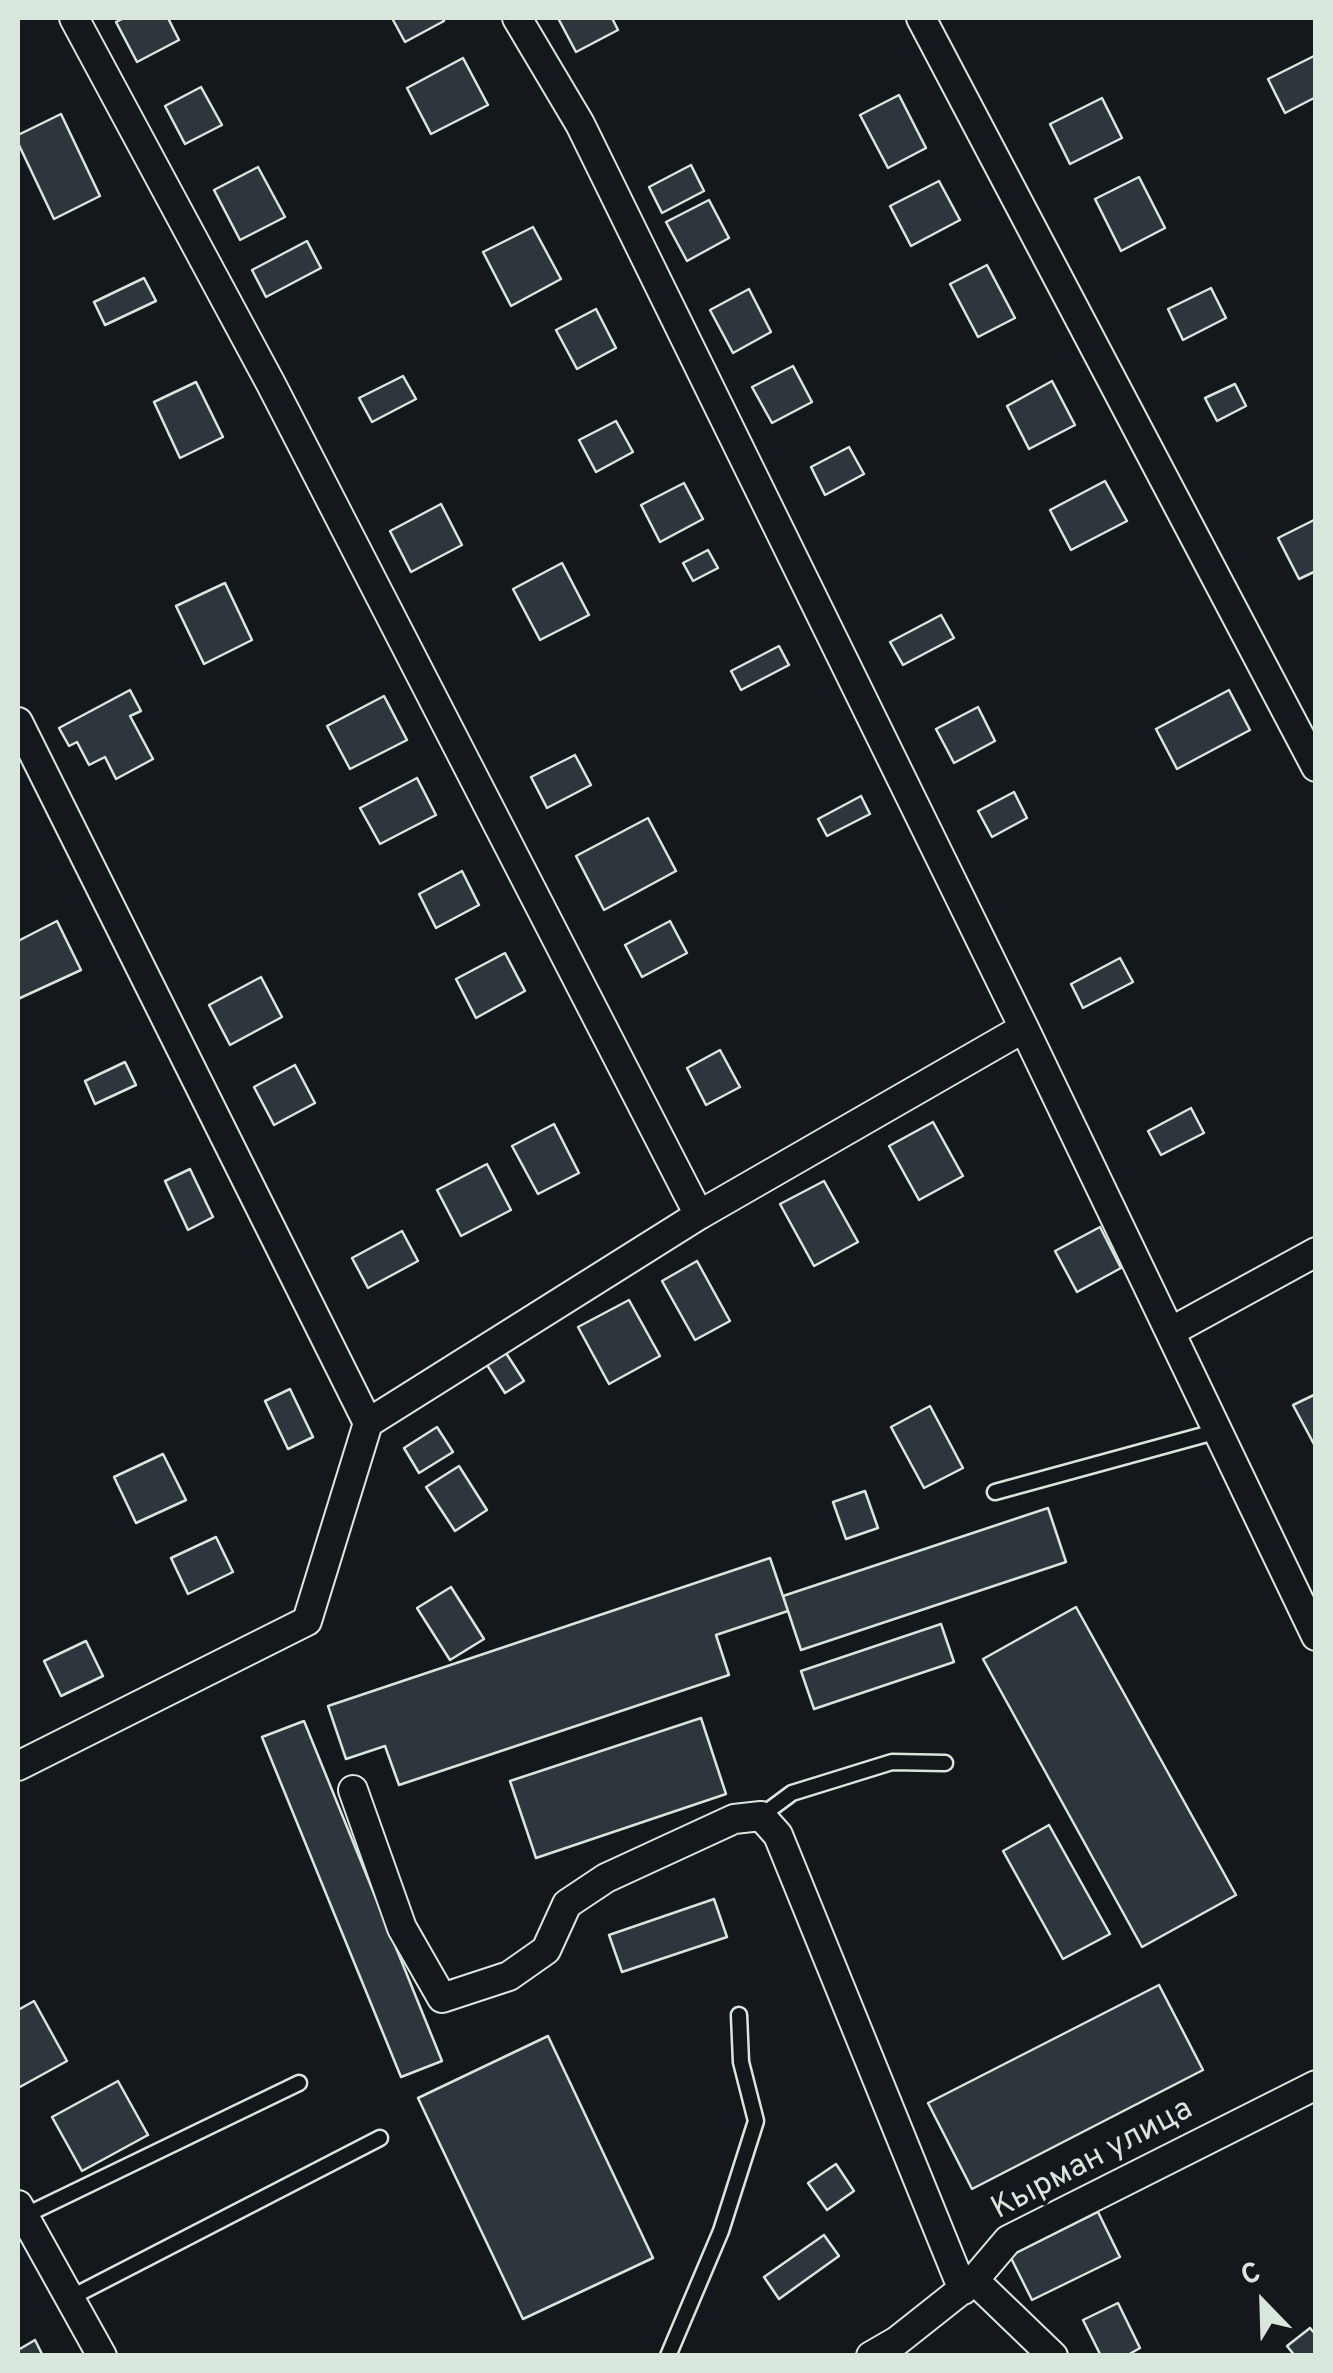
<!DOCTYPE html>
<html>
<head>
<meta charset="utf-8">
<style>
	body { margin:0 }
	#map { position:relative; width:1333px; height:2373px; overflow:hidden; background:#14181c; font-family:Overpass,sans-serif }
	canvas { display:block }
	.frame { position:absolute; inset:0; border:20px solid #d8e6dc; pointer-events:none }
	.north { position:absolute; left:1213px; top:2253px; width:100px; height:100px; -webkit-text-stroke:8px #14181c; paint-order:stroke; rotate:337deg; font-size:28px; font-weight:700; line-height:40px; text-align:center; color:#d8e6dc }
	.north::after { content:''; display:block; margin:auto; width:35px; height:45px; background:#d8e6dc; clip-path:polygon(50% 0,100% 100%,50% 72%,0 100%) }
</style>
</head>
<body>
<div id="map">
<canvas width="1333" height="2373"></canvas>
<div class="frame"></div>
<div class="north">С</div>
</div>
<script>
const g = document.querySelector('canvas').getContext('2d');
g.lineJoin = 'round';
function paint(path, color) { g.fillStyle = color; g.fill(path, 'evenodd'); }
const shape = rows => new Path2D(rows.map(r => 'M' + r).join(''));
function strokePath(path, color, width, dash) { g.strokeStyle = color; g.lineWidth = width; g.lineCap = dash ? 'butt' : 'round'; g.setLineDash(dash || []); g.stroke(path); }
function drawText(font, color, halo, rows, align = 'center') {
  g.font = font + ' Overpass,sans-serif'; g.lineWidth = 8; g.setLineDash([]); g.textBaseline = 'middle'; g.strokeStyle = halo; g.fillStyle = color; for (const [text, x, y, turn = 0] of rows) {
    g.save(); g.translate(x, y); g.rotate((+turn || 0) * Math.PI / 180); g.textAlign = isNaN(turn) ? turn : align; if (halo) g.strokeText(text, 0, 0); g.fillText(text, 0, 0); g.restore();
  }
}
const building = shape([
	[124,18,168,18,179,40,137,62,116,22,124,18],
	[392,18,442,18,444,21,405,42,392,18],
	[558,18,612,18,618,30,576,52,558,18],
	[1316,55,1316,97,1285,113,1268,79,1316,55],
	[463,58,488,105,431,134,407,88,463,58],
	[201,87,222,125,185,144,165,106,201,87],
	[899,95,926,148,888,168,860,115,899,95],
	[1102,98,1122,138,1070,164,1050,124,1102,98],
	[61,114,100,196,54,219,18,143,18,135,61,114],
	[691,165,704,191,662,213,649,187,691,165],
	[258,167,285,217,240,240,214,190,258,167],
	[1139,177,1165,228,1121,251,1095,199,1139,177],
	[939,181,960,220,911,246,890,206,939,181],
	[709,200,729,238,687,261,666,222,709,200],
	[533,227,561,279,511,306,483,252,533,227],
	[307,241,321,268,266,297,252,270,307,241],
	[987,265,1015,318,978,337,950,284,987,265],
	[144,278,156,301,105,325,94,302,144,278],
	[1211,288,1226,318,1183,340,1168,309,1211,288],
	[749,289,771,332,733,353,710,310,749,289],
	[596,309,616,348,577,369,556,330,596,309],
	[793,366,812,402,772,423,752,387,793,366],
	[403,376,416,399,372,422,359,398,403,376],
	[1052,381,1075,425,1029,449,1007,406,1052,381],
	[196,382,223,437,180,458,154,402,196,382],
	[1235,384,1246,406,1217,421,1205,398,1235,384],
	[616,421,633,452,596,472,579,440,616,421],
	[849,447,864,474,825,495,811,467,849,447],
	[1105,481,1127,521,1071,550,1050,510,1105,481],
	[684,483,703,519,660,542,641,505,684,483],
	[441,504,462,545,411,572,390,531,441,504],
	[1316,519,1316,571,1299,579,1278,538,1316,519],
	[708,550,718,568,693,581,683,563,708,550],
	[562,563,589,615,540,640,513,589,562,563],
	[225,583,252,640,204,664,176,606,225,583],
	[941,615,954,638,903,665,890,642,941,615],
	[779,646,789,665,741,690,731,671,779,646],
	[130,690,141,711,130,716,153,759,116,779,105,757,89,765,77,742,69,746,59,728,130,690],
	[1229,690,1250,730,1177,769,1156,729,1229,690],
	[384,696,407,740,350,769,327,726,384,696],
	[978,707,995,741,954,763,936,729,978,707],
	[575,755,591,785,547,808,531,777,575,755],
	[417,778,436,815,380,844,360,808,417,778],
	[1014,792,1027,818,992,837,978,811,1014,792],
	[861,796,870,814,827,836,818,819,861,796],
	[648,818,676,871,604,910,576,856,648,818],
	[462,871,479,905,436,928,419,894,462,871],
	[57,921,81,970,18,999,18,941,57,921],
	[670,921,687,953,642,977,625,945,670,921],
	[505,953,525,991,476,1018,456,979,505,953],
	[1120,958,1133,982,1083,1008,1071,984,1120,958],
	[261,977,282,1017,230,1045,209,1005,261,977],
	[720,1050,740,1087,706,1105,687,1068,720,1050],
	[125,1062,136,1085,95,1104,85,1081,125,1062],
	[295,1065,315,1103,274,1125,254,1087,295,1065],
	[1191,1108,1204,1133,1161,1155,1148,1131,1191,1108],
	[933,1122,963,1176,919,1200,889,1146,933,1122],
	[554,1124,579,1173,538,1194,512,1146,554,1124],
	[487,1164,511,1210,461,1236,437,1190,487,1164],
	[190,1169,213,1217,188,1230,165,1181,190,1169],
	[824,1181,858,1242,814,1266,780,1204,824,1181],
	[1100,1227,1121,1268,1077,1292,1055,1251,1100,1227],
	[402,1231,418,1261,368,1288,352,1258,402,1231],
	[697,1261,730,1321,695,1340,662,1281,697,1261],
	[629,1300,660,1356,609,1384,578,1327,629,1300],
	[506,1353,524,1381,505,1393,487,1365,506,1353],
	[290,1389,313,1437,288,1449,265,1401,290,1389],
	[1316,1394,1316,1448,1293,1405,1316,1394],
	[930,1406,963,1468,924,1488,891,1427,930,1406],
	[437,1427,453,1452,419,1473,404,1448,437,1427],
	[163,1454,186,1500,136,1523,114,1477,163,1454],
	[459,1466,487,1510,455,1531,426,1487,459,1466],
	[865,1491,878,1528,846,1539,833,1502,865,1491],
	[1048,1508,1066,1562,801,1650,783,1596,1048,1508],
	[216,1537,233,1572,188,1594,171,1558,216,1537],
	[770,1558,788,1611,716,1635,729,1675,399,1785,385,1746,346,1759,328,1706,770,1558],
	[451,1587,484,1639,450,1660,417,1608,451,1587],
	[1076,1607,1236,1895,1142,1947,983,1659,1076,1607],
	[941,1624,954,1662,814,1709,801,1671,941,1624],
	[86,1641,103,1676,61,1696,44,1661,86,1641],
	[701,1718,726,1794,536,1858,510,1781,701,1718],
	[304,1721,442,2061,401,2077,262,1737,304,1721],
	[1049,1825,1110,1934,1063,1959,1003,1851,1049,1825],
	[714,1899,727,1937,622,1972,609,1935,714,1899],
	[1159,1985,1203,2070,972,2189,928,2103,1159,1985],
	[34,2001,67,2061,18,2088,18,2010,34,2001],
	[548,2036,653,2258,523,2319,418,2098,548,2036],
	[118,2081,148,2135,82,2171,52,2117,118,2081],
	[836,2164,854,2191,827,2210,808,2183,836,2164],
	[1098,2212,1120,2257,1032,2300,1010,2256,1098,2212],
	[824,2235,839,2256,779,2299,764,2277,824,2235],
	[1118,2303,1140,2348,1126,2356,1101,2356,1083,2320,1118,2303],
	[1310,2328,1316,2335,1316,2356,1295,2356,1287,2346,1310,2328],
	[35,2340,43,2356,18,2356,18,2350,35,2340]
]);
paint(building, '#2c363c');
strokePath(building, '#d8e6dc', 2.5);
const lane = shape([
	[995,1492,1218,1431],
	[761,1816,792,1793,892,1762,945,1763],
	[24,2216,299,2083],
	[70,2298,380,2138],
	[668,2356,721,2231,756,2121,741,2062,739,2015]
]);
const street = shape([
	[74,18,271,384,699,1215],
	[517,18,580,124,1024,1028,1316,1636],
	[921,18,1316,767],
	[18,722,368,1423],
	[1170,1332,1316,1252],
	[18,1766,307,1621,368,1423,699,1215,1024,1028],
	[353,1790,402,1928,442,1998,509,1976,546,1950,567,1904,606,1878,734,1819,761,1816,778,1835,963,2290],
	[18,2205,102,2356],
	[974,2280,1053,2356],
	[871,2356,897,2341,974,2280,1008,2240,1316,2085]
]);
strokePath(lane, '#d8e6dc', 19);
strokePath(street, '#d8e6dc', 32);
strokePath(lane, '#14181c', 14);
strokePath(street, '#14181c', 28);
drawText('32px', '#d8e6dc', '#14181c', [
	["Кырман улица",1093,2161,-28]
]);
</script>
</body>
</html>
